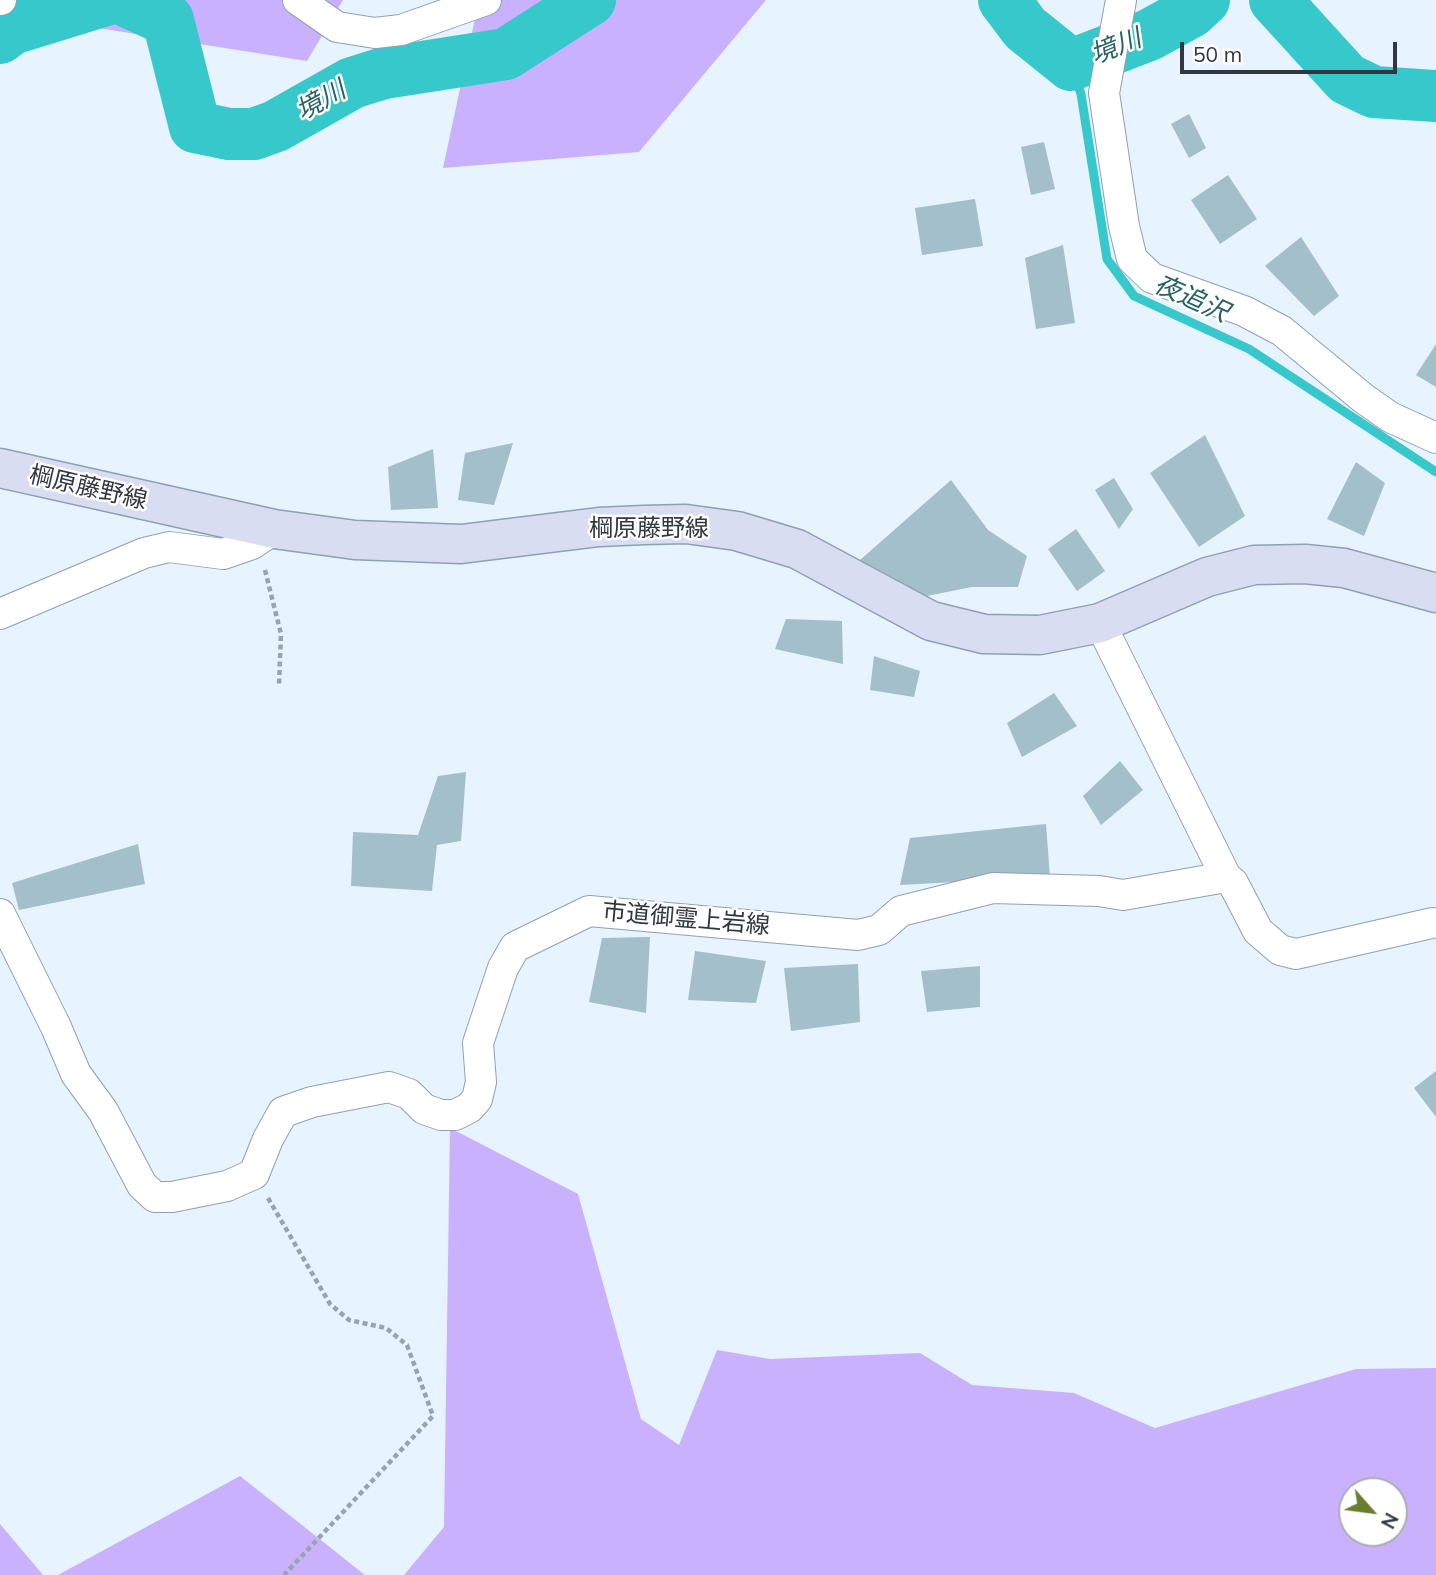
<!DOCTYPE html>
<html>
<head>
<meta charset="utf-8">
<style>
	body { margin:0 }
	#map { position:relative; width:1436px; height:1575px; overflow:hidden; background:#e7f3ff; font-family:Mulish,sans-serif }
	canvas { display:block }
	.north { position:absolute; left:1338px; top:1477px; width:70px; height:70px; box-sizing:border-box; background:#fefefe; border:2px solid #acaeb2; border-radius:50%; rotate:118deg; font-size:19px; font-weight:700; line-height:28px; text-align:center; color:#30373f }
	.north::after { content:''; display:block; margin:auto; width:24px; height:32px; background:#6a7e2e; clip-path:polygon(50% 0,100% 100%,50% 72%,0 100%) }
	.scale { position:absolute; left:1180px; top:42px; width:217px; height:32px; box-sizing:border-box; border:4px solid #30373f; border-top:0; padding-left:9px; font-size:21px; line-height:24px; white-space:nowrap; color:#30373f; -webkit-text-stroke:5px #fefefe; paint-order:stroke }
</style>
</head>
<body>
<div id="map">
<canvas width="1436" height="1575"></canvas>
<div class="north">N</div>
<div class="scale">50 m</div>
</div>
<script>
const g = document.querySelector('canvas').getContext('2d');
g.lineJoin = 'round';
function paint(path, color) { g.fillStyle = color; g.fill(path, 'evenodd'); }
const shape = rows => new Path2D(rows.map(r => 'M' + r).join(''));
function strokePath(path, color, width, dash) { g.strokeStyle = color; g.lineWidth = width; g.lineCap = dash ? 'butt' : 'round'; g.setLineDash(dash || []); g.stroke(path); }
function drawText(font, color, halo, rows, align = 'center') {
  g.font = font + ' Mulish,"Noto Sans JP",sans-serif'; g.lineWidth = 5; g.setLineDash([]); g.textBaseline = 'middle'; g.strokeStyle = halo; g.fillStyle = color; for (const [text, x, y, turn = 0] of rows) {
    g.save(); g.translate(x, y); g.rotate((+turn || 0) * Math.PI / 180); g.textAlign = isNaN(turn) ? turn : align; if (halo) g.strokeText(text, 0, 0); g.fillText(text, 0, 0); g.restore();
  }
}
paint(shape([
	[0,0,343,0,307,61,22,16,0,15],
	[479,0,766,0,639,152,443,168],
	[450,1128,578,1194,641,1419,679,1445,717,1350,770,1359,920,1353,972,1385,1074,1393,1155,1428,1356,1369,1436,1368,1436,1575,404,1575,444,1527],
	[1352,1491,1394,1491,1394,1533,1352,1533],
	[240,1476,365,1575,58,1575],
	[0,1524,43,1575,0,1575]
]), '#c9b1fe');
strokePath(shape([
	[1071,65,1081,94,1107,259,1134,296,1249,349,1436,472]
]), '#37c8cb', 9);
strokePath(shape([
	[124,0,168,20,195,127,229,134,254,134,276,126,352,83,384,73,506,54,590,0],
	[1004,0,1025,28,1071,65,1149,35,1191,12,1204,0],
	[1275,0,1347,79,1374,92,1436,96],
	[0,38,12,29,106,0]
]), '#37c8cb', 52);
paint(shape([
	[1189,114,1206,148,1189,158,1171,124],
	[1044,142,1055,189,1031,195,1021,147],
	[1228,175,1257,219,1220,244,1191,200],
	[975,199,983,246,922,255,915,208],
	[1301,237,1339,296,1314,316,1265,266],
	[1063,245,1075,323,1036,329,1025,258],
	[1436,344,1436,387,1416,375],
	[1205,435,1245,516,1199,547,1150,473],
	[513,443,494,505,458,500,465,453],
	[433,449,438,508,391,510,388,467],
	[1356,462,1385,483,1364,536,1327,519],
	[1114,478,1133,509,1119,529,1095,490],
	[951,480,988,530,1027,556,1018,587,972,587,927,596,860,560],
	[1076,529,1105,571,1077,591,1048,549],
	[786,619,842,621,843,664,775,649],
	[874,656,920,671,914,697,870,690],
	[1054,693,1077,726,1022,757,1007,723],
	[1120,761,1143,790,1101,825,1083,796],
	[466,772,461,841,437,845,432,891,351,886,353,832,418,835,438,776],
	[1046,824,1050,877,900,885,910,838],
	[138,844,145,884,19,910,12,883],
	[650,937,646,1013,589,1002,602,938],
	[695,951,766,961,756,1003,688,1000],
	[858,964,860,1022,791,1031,784,968],
	[980,966,980,1007,927,1012,921,971],
	[1436,1071,1436,1117,1414,1088]
]), '#a3bfca');
const street = shape([
	[0,0,1,0],
	[298,0,337,27,375,33,401,30,486,0],
	[1121,0,1104,93,1124,226,1132,259,1152,278,1244,311,1282,331,1363,398,1390,417,1436,438],
	[0,614,144,553,169,547,223,554,252,544,274,529],
	[1100,623,1226,877,1233,883,1258,931,1280,950,1296,954,1432,923],
	[0,914,56,1027,76,1074,103,1111,142,1185,155,1197,172,1197,227,1186,254,1174,268,1139,283,1112,312,1102,389,1087,409,1094,424,1109,441,1115,455,1115,469,1108,477,1099,481,1082,478,1043,503,968,515,947,589,911,858,935,879,930,901,911,993,888,1099,891,1123,895,1226,877]
]);
const secondary = shape([
	[0,468,274,529,355,540,461,544,599,527,644,525,686,524,737,531,797,549,931,621,984,634,1040,635,1100,623,1207,577,1254,565,1305,564,1344,568,1436,593]
]);
strokePath(street, '#8ea0b3', 32);
strokePath(secondary, '#8ea0b3', 41);
strokePath(shape([
	[265,570,281,634,279,684],
	[268,1198,330,1304,349,1320,386,1328,407,1345,433,1416,284,1575]
]), '#99a3ad', 4.5, [5, 3.5]);
strokePath(street, '#fff', 30);
strokePath(secondary, '#d8ddf1', 38);
drawText('24px', '#30373f', '#fefefe', [
	["棡原藤野線",88,488,13],
	["棡原藤野線",649,529],
	["市道御霊上岩線",686,919,5]
]);
drawText('italic 26px', '#286162', '#fefefe', [
	["境川",1116,47,-22],
	["境川",321,101,-29],
	["夜追沢",1191,299,24]
]);
</script>
</body>
</html>
